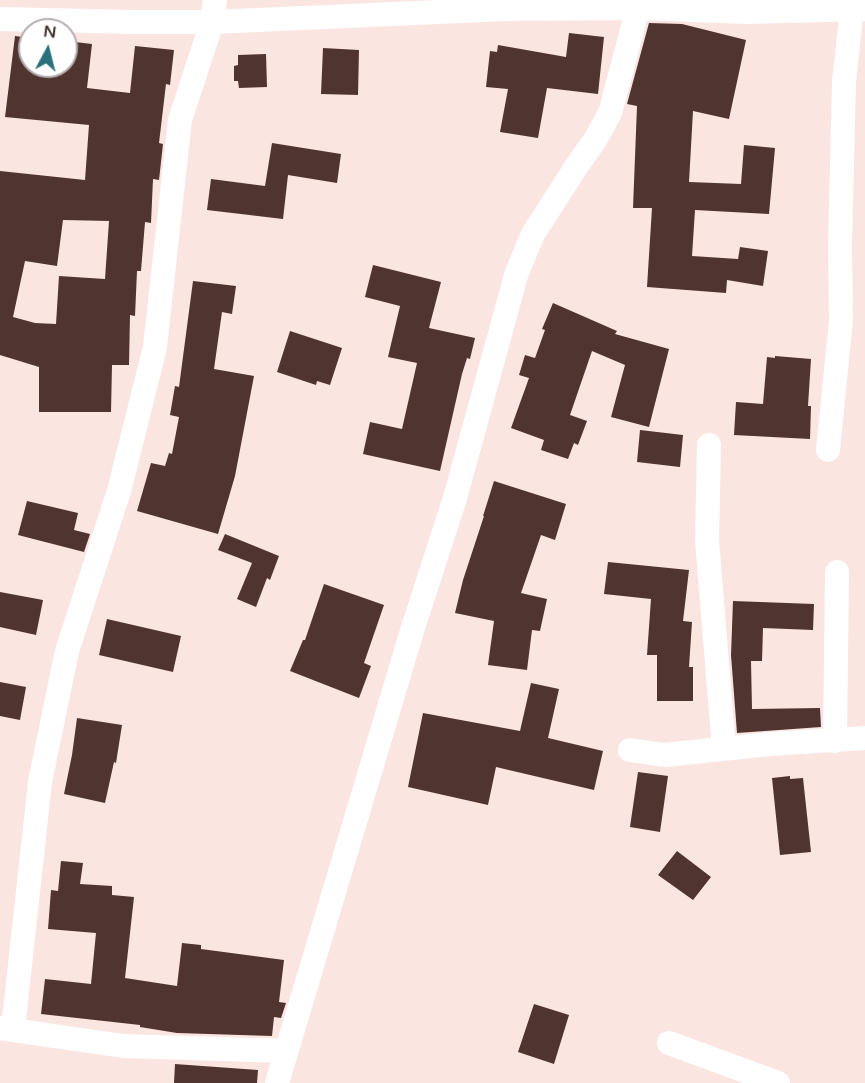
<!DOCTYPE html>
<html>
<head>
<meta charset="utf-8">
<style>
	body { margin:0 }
	#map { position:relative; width:865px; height:1083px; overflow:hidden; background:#fbe5e1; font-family:"Varela Round",sans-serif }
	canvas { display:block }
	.north { position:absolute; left:18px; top:18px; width:60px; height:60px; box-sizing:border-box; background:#fff; border:2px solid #b3aead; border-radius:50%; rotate:7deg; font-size:16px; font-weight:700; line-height:24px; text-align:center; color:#423431 }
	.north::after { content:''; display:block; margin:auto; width:21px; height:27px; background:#2a717e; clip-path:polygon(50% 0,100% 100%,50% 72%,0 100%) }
</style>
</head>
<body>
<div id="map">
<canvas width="865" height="1083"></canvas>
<div class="north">N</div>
</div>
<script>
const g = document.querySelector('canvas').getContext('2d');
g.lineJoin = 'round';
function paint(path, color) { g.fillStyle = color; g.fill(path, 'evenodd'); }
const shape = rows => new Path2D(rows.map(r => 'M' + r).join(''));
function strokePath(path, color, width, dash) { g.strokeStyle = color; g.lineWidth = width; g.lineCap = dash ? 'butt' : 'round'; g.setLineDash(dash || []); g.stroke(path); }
paint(shape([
	[649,23,682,24,746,40,729,119,693,111,689,182,741,184,744,145,775,148,769,214,695,210,692,256,738,259,740,247,768,251,763,286,727,280,726,293,647,287,652,208,633,208,637,106,627,104],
	[569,33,604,37,598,94,547,88,538,138,500,132,508,89,486,87,490,51,497,52,498,45,566,57],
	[15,36,30,38,30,66,66,66,66,41,92,44,87,88,130,93,135,46,174,50,170,85,166,84,159,143,163,144,159,180,153,179,151,223,145,222,141,271,137,271,135,316,130,315,129,365,112,365,111,412,39,412,39,367,0,355,0,171,85,180,89,125,5,117],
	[63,220,109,221,105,279,59,276,56,324,35,323,13,317,25,261,57,266],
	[323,48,359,50,358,95,321,94],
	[266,54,267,87,239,88,238,81,234,81,234,66,238,65,238,55],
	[272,143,341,154,337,183,288,175,283,219,207,210,211,179,265,186],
	[373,265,441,282,429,328,475,338,470,359,467,358,462,374,440,471,363,454,370,422,402,429,417,363,388,357,400,306,365,297],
	[193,281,236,286,232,314,222,312,214,369,254,376,235,476,218,534,137,511,151,463,165,466,169,453,172,454,179,417,170,415,175,386,179,387],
	[553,303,617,331,615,334,669,349,649,427,611,417,625,365,592,351,570,415,587,421,578,445,574,443,568,459,541,450,544,440,511,428,529,378,519,375,525,355,535,358,545,330,542,329],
	[290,331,342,348,330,385,317,381,316,385,277,372],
	[775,356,811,359,808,406,811,406,810,439,734,435,736,402,763,404,767,357,775,358],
	[640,430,683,435,680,467,637,462],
	[494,481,566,504,555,540,541,535,521,593,547,599,540,631,532,630,527,670,488,665,494,621,455,613,463,580,484,516,483,516],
	[27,501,78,513,74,530,90,534,84,552,18,535],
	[225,534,279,556,270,580,267,578,256,607,237,599,252,563,218,550],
	[608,562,689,570,683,621,692,622,689,667,693,667,693,701,657,701,657,655,647,655,651,599,604,594],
	[324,584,384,605,364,663,371,666,359,698,290,671,303,640,305,640],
	[0,592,43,600,36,635,0,627],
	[733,601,814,604,813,630,763,628,762,661,751,661,752,709,820,708,821,727,737,733,731,655],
	[107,619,181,636,173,672,99,655],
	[0,682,26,687,20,720,0,716],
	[531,683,559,689,548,738,603,751,594,790,496,767,488,805,408,787,423,713,520,731],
	[77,718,122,725,116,763,114,762,105,803,64,794,72,755],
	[638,772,668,776,660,832,630,827],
	[790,776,790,779,803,778,811,852,780,855,772,778],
	[677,851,711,877,693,900,658,875],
	[61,861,83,863,80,884,112,886,112,895,134,897,125,978,177,986,182,943,201,945,201,949,284,960,279,1002,286,1003,281,1018,274,1017,272,1036,177,1033,140,1027,140,1025,41,1014,45,979,91,984,96,933,48,929,51,890,58,891],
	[534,1004,569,1015,554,1064,518,1052],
	[175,1064,258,1070,257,1083,174,1083]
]), '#4f342f');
strokePath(shape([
	[0,19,132,22,212,22,506,9,638,8,747,12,865,9],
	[709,445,707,540,724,749],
	[828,450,841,320,840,244,844,82,852,9],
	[835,741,837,572],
	[630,750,664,755,771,744,865,738],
	[0,1028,123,1046,286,1051],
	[13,1029,40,782,67,651,119,491,155,347,180,120,212,22,215,0],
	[669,1043,778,1083],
	[277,1083,412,631,455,498,517,272,533,234,576,167,595,140,610,113,638,8]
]), '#fff', 24);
</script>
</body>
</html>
